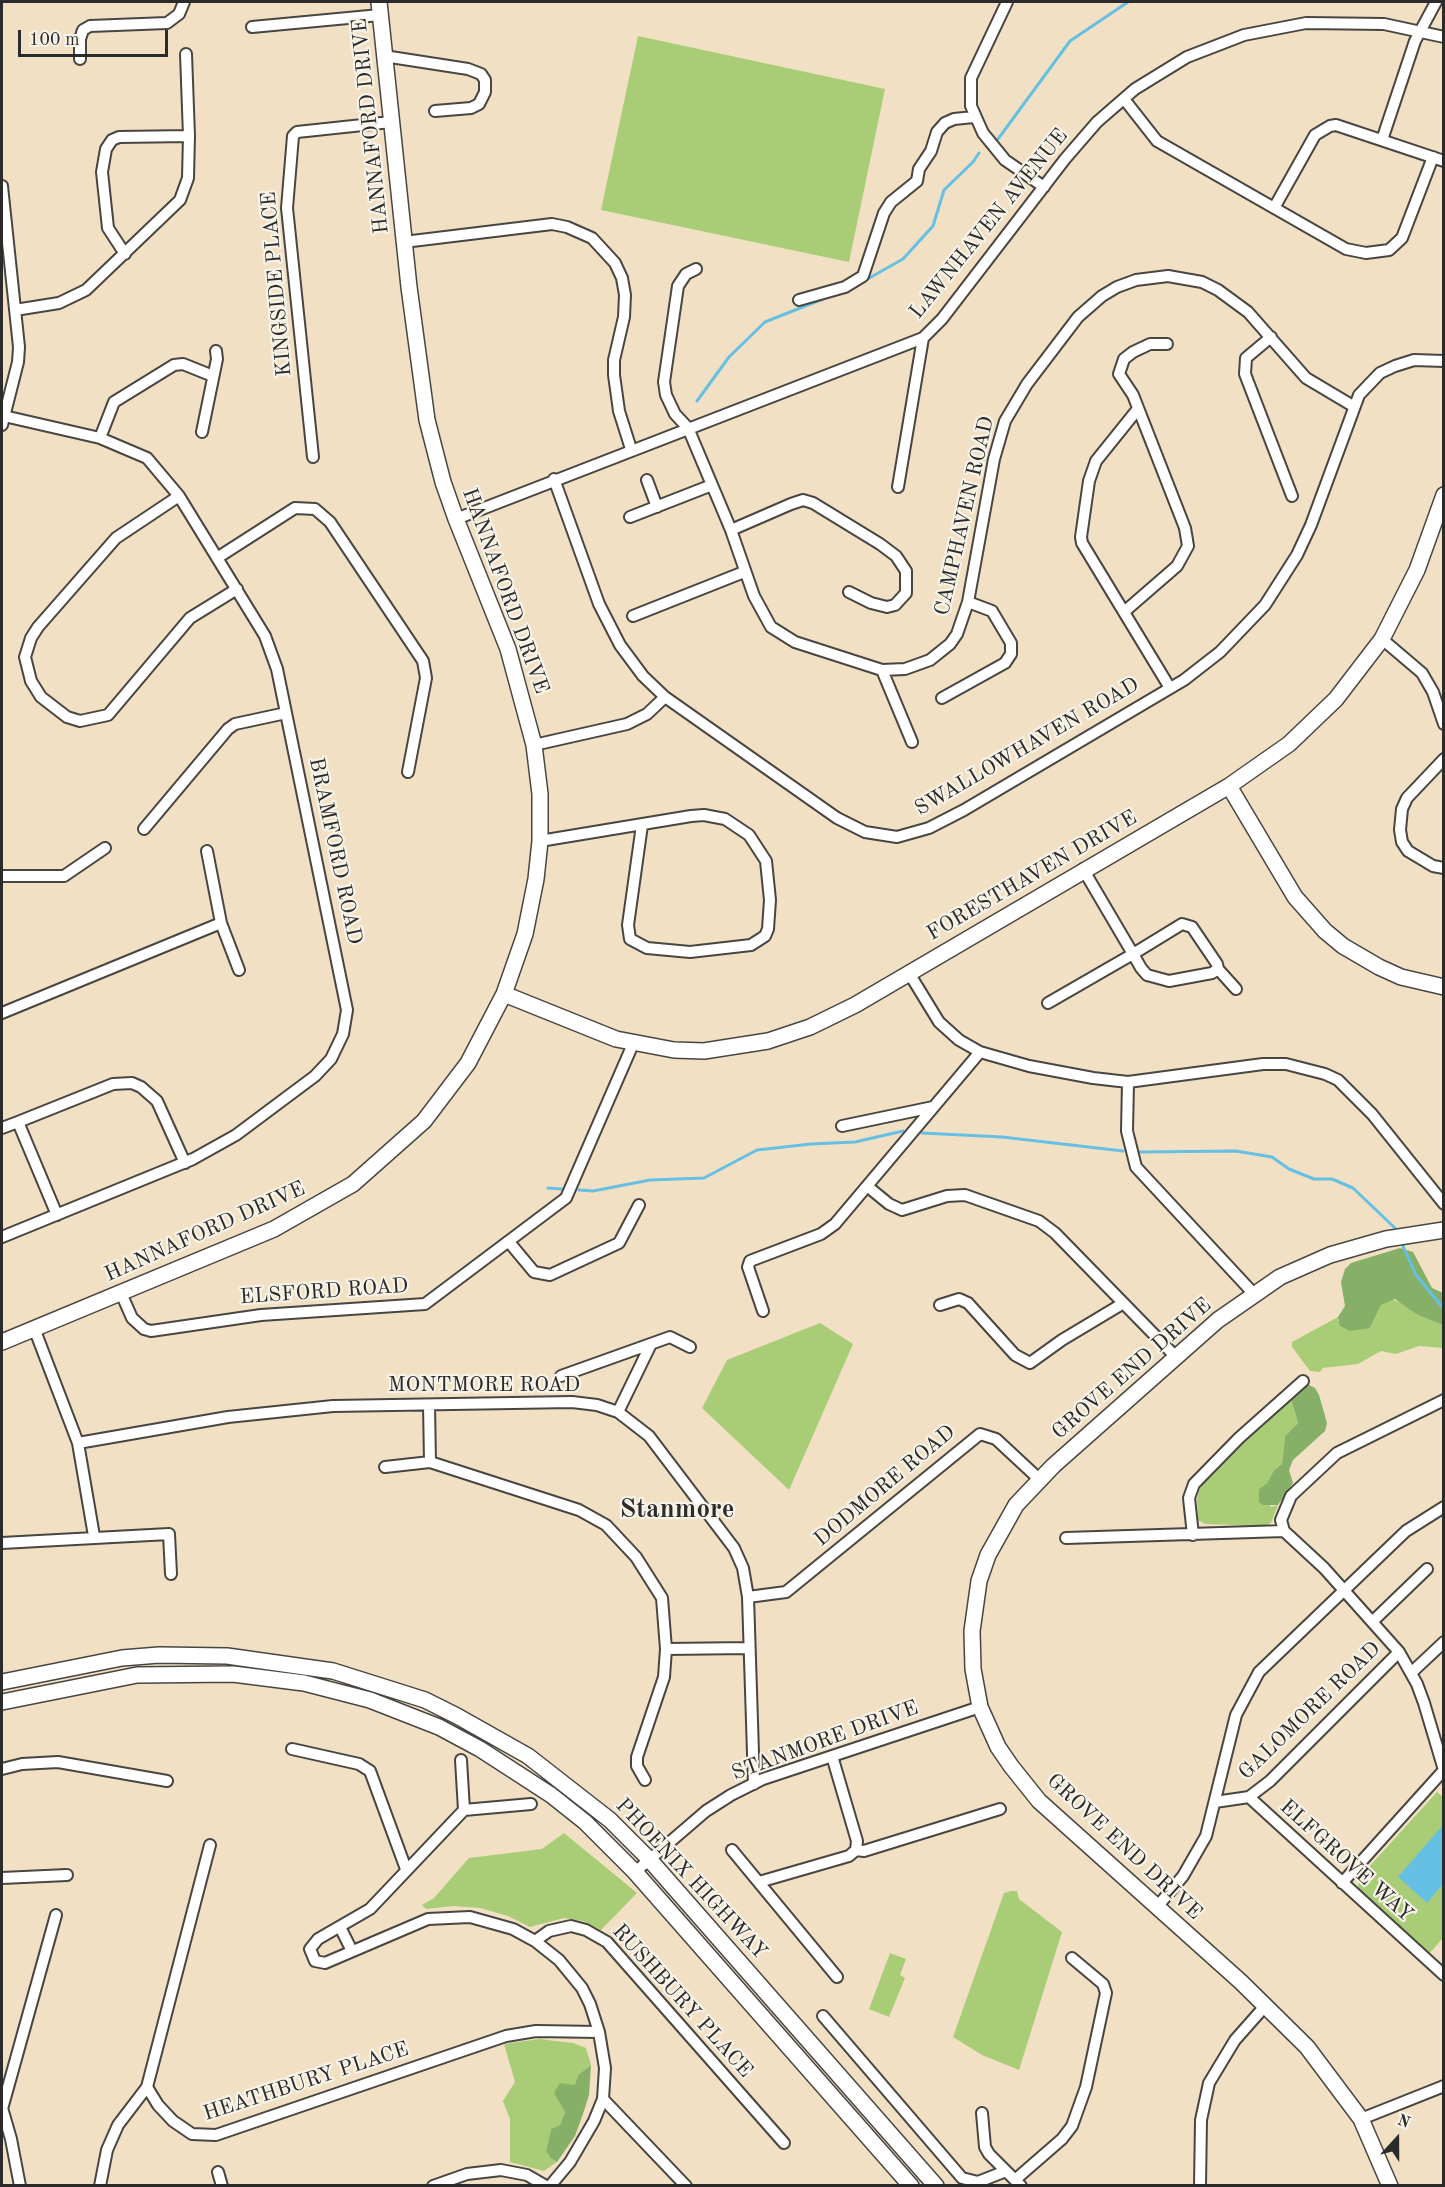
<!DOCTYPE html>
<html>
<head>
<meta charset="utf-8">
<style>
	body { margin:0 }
	#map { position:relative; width:1445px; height:2187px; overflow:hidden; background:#f1e0c3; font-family:"Old Standard TT",serif }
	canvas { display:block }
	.frame { position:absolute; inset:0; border:3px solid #2b2b2b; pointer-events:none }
	.north { position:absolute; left:1367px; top:2109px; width:60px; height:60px; -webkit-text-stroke:4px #f7f3e8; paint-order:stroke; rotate:21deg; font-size:16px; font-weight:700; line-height:24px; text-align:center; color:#2b2b2b }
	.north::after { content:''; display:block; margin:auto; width:21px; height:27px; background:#2b2b2b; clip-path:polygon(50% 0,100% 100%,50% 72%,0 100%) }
	.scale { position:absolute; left:18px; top:30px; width:150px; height:27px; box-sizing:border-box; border:3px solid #2b2b2b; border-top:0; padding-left:8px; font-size:18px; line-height:21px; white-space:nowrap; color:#2b2b2b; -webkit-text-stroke:4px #f7f3e8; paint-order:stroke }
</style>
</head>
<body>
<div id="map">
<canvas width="1445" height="2187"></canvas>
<div class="frame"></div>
<div class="north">N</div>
<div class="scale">100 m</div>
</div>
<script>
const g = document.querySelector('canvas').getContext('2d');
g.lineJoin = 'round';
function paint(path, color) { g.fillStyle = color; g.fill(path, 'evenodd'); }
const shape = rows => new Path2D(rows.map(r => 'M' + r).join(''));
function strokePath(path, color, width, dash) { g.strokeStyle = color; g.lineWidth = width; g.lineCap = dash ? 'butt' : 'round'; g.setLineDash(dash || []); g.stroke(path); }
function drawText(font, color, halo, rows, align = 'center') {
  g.font = font + ' "Old Standard TT",serif'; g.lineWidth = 4.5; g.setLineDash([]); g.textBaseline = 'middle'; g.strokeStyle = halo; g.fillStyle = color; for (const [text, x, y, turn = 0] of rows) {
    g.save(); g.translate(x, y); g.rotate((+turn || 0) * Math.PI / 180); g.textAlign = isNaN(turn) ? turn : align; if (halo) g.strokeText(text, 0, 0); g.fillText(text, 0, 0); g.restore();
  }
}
paint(shape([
	[638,36,885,89,849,262,601,210],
	[1390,1299,1403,1303,1416,1314,1442,1323,1443,1348,1419,1346,1396,1354,1381,1351,1358,1364,1323,1368,1320,1372,1310,1371,1292,1347,1292,1342,1338,1317,1338,1321,1370,1328,1381,1305],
	[820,1323,853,1344,789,1490,702,1408,727,1360],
	[1291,1399,1298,1423,1285,1436,1282,1464,1274,1470,1267,1483,1259,1489,1271,1507,1278,1505,1271,1523,1262,1526,1205,1524,1198,1520,1197,1499,1200,1488,1209,1475],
	[1437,1792,1443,1797,1443,1938,1428,1955,1358,1889,1358,1879],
	[564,1833,637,1893,601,1930,583,1921,564,1918,530,1927,508,1916,480,1908,453,1906,426,1909,422,1905,434,1898,469,1858,542,1849],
	[1011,1891,1017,1891,1019,1899,1062,1932,1019,2070,982,2055,953,2037,1004,1893],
	[890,1953,906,1959,900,1975,905,1978,889,2017,869,2009],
	[539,2039,573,2043,586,2048,591,2065,578,2075,575,2086,555,2093,565,2112,560,2125,551,2129,546,2151,550,2158,557,2162,544,2171,510,2162,510,2119,503,2101,515,2082,504,2044]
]), '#a9cd77');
paint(shape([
	[1400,1248,1413,1252,1432,1288,1443,1293,1443,1325,1416,1314,1395,1299,1381,1305,1370,1328,1350,1331,1340,1326,1338,1317,1345,1306,1341,1282,1345,1269,1351,1263],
	[1307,1384,1315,1388,1319,1395,1327,1423,1325,1431,1293,1460,1289,1470,1293,1483,1278,1505,1263,1505,1259,1502,1259,1489,1267,1483,1274,1470,1282,1464,1285,1436,1298,1423,1291,1399],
	[591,2065,589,2095,583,2114,575,2136,557,2162,550,2158,546,2151,551,2129,560,2125,565,2112,554,2093,560,2083,575,2085,578,2075]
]), '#86b068');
paint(shape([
	[1443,1825,1443,1884,1427,1903,1398,1877]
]), '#65c0e3');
strokePath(shape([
	[998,139,1070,41,1128,2],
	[864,281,903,259,933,226,944,190,973,162,979,153],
	[697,401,729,357,765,322,828,297],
	[922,1133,1002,1137,1123,1151],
	[1139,1152,1236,1151,1272,1157,1289,1169,1314,1179,1332,1179,1353,1188,1396,1229],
	[548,1188,562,1189],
	[579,1190,593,1191,650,1180,704,1178,757,1150,811,1144,855,1142,903,1131],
	[1403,1246,1416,1275,1444,1309]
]), '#65c0e3', 3);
const street = shape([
	[1007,2,971,78,971,106,983,133,1005,160,1044,187],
	[252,27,380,15],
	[384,56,468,69,481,74,485,80,485,92,479,104,471,108,435,111],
	[80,59,80,39,83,30,90,26,167,23,179,14,184,2],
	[1124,99,1157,141,1346,249,1366,253,1389,250,1402,238,1433,157],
	[1382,140,1415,41,1436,2],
	[2,186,19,347,18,362,2,425],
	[1274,208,1315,135,1330,126,1336,125,1444,161],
	[404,242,552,224,567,227,592,238,615,263,622,278,625,295,624,317,614,360,614,375,619,411,631,449],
	[125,254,108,228,102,172,106,149,112,140,119,137,189,136],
	[696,269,686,274,678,286,664,382,666,395,675,414,688,428,731,530,754,596,771,627,795,642,882,670,905,669,930,660,950,644,957,634,968,602,994,459,1005,421,1027,384,1078,317,1102,296,1117,287,1136,280,1168,276,1202,282,1218,290,1248,312,1306,378,1353,406],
	[799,300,845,287,863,276,884,213,891,202,917,181,919,169,931,151,937,132,945,123,954,119,974,117],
	[15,310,59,303,86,290,180,200,188,178,189,136,186,54],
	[1271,337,1246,358,1245,374,1292,496],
	[1137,410,1096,461,1089,481,1081,537,1082,543,1170,688],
	[202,432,217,359,216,351],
	[100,438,114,402,174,365,183,364,213,376],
	[313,457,287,208,293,136,297,132,391,122],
	[554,479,599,604,620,645,643,676,665,697,837,818,865,832,897,837,929,828,964,810,1184,680,1220,652,1265,605,1297,555,1311,525,1359,395,1380,373,1395,366,1414,360,1444,361],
	[647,480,657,507],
	[898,487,923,338],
	[179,496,116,538,38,627,31,638,25,657,31,681,41,697,67,717,80,721,108,715,190,618,237,589],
	[630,517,712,485],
	[456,519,923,338,942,319,1065,159,1097,122,1135,89,1187,57,1244,35,1306,23,1384,24,1444,37],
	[731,530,791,504,803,500,813,503,880,544,896,556,906,571,906,593,895,605,887,607,871,603,849,592],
	[217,558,295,508,315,509,330,522,423,661,426,678,408,772],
	[1124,612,1177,566,1188,546,1185,528,1133,395,1119,374,1124,359,1133,352,1150,344,1167,344],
	[633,616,744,572],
	[1382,639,1422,673,1433,692,1444,724],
	[882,670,912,742],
	[942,698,1005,663,1011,654,1011,643,992,611,968,602],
	[534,745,627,724,647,714,665,697],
	[1444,759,1407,798,1402,809,1400,830,1402,842,1408,851,1433,866,1444,868],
	[144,829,228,729,235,724,286,713],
	[540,841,691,816,704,815,725,819,749,835,766,861,770,900,768,929,765,936,751,945,690,952,647,948,630,939,628,925,642,825],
	[207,851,221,923,239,970],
	[2,876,64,876,105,848],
	[1218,969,1236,989],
	[909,973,939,1022,959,1040,980,1052,1029,1066,1093,1078,1128,1082,1263,1064,1286,1064,1325,1074,1338,1080,1372,1114,1444,1204],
	[1048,1003,1133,954,1182,924,1192,927,1217,964,1218,969,1212,973,1169,981,1147,975,1141,968,1133,954,1083,869],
	[2,1013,221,923],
	[1128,1082,1127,1131,1136,1167,1254,1294],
	[842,1126,933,1107],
	[2,1128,18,1122],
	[867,1186,889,1204,902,1210,947,1196,965,1195,1039,1221,1055,1233,1176,1357],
	[57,1215,18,1122,113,1084,132,1083,141,1087,157,1101,185,1163],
	[2,1237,193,1159,236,1135,315,1076,331,1059,343,1034,347,1010,277,669,265,636,179,496,147,458,100,438,4,416],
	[509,1242,534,1272,550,1275,619,1243,639,1205],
	[121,1293,132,1318,144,1329,151,1331,261,1315,425,1304,566,1198,633,1044],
	[940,1305,959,1299,968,1303,1015,1355,1030,1363,1062,1340,1122,1304],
	[763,1311,748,1267,750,1261,821,1234,835,1224,980,1052],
	[34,1328,78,1443,94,1536],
	[561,1376,670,1337,690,1347],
	[1444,1400,1337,1453,1291,1496,1281,1520,1284,1531,1324,1568,1399,1652,1417,1684,1424,1703,1444,1770],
	[429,1405,430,1462],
	[618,1412,651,1344],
	[78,1443,228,1417,333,1406,572,1402,597,1405,618,1412,649,1436,734,1548,743,1568,748,1597,754,1784],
	[385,1467,430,1462,579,1510,606,1525,636,1557,662,1598,666,1649,664,1677,637,1757,637,1766,645,1780],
	[1193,1535,1189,1498,1194,1484,1239,1438,1303,1381],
	[1066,1538,1284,1531],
	[2,1543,169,1534,171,1574],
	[748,1597,786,1592,980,1434,996,1439,1039,1479],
	[1373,1621,1427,1569],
	[666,1649,749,1648],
	[1411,1673,1444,1642],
	[292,1749,359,1764,370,1771,406,1869],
	[461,1760,464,1810],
	[2,1769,22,1764,58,1762,167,1781],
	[1249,1797,1270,1781,1399,1652],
	[1215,1802,1249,1797,1444,1975],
	[531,1804,464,1810,370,1909,318,1939,310,1949,315,1961,325,1963,428,1919,470,1917,513,1929,535,1941,559,1960,582,1988,590,2004,599,2032,605,2068,603,2099,594,2121,570,2162,550,2186],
	[210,1845,147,2087,158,2105,173,2121,192,2134,216,2135,506,2036,536,2031,599,2032],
	[732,1850,837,1977],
	[856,1850,864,1851,1000,1809],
	[635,1872,706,1811,731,1795,763,1779,980,1707],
	[2,1878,67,1875],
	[759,1882,849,1856,856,1850,857,1841,832,1756],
	[1342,1883,1444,1770],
	[1157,1907,1183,1876,1206,1836,1236,1715,1259,1672,1406,1531,1444,1507],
	[340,1927,352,1951],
	[535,1941,549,1931,571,1926,586,1930,607,1942,784,2143],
	[823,2016,962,2178,978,2182,1006,2171,1021,2186],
	[603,2099,686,2186],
	[2,2108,11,2139,20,2186],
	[2,2109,56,1915],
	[982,2113,985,2147,989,2154,1006,2171],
	[1361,2119,1444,2086],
	[218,2172,222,2186],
	[1016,2179,1062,2139,1072,2126,1086,2087,1106,1993,1103,1984,1072,1958],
	[100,2186,107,2150,118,2125,147,2087],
	[433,2186,467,2174,501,2170,527,2175,546,2186],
	[1200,2186,1201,2120,1209,2083,1235,2040,1266,2005]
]);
const secondary = shape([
	[1229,786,1295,897,1325,931,1343,946,1379,967,1401,977,1444,987],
	[504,994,616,1039,674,1050,704,1051,768,1041,810,1027,855,1005,1229,786,1289,744,1336,699,1382,639,1417,570,1444,495],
	[2,1342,274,1229,353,1184,424,1121,468,1063,504,994,525,934,536,879,540,841,540,794,534,745,508,649,456,519,443,482,427,420,409,287,379,2],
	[2,1682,122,1658,159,1655,227,1656,333,1671,425,1700,457,1716,528,1756,610,1820,649,1859,936,2186],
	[2,1702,137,1675,233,1674,304,1683,370,1700,439,1727,480,1749,551,1795,585,1822,635,1872,911,2186],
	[1390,2186,1361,2119,1307,2047,1241,1982,1039,1801,1011,1766,998,1747,980,1707,973,1669,972,1631,979,1581,988,1555,1016,1505,1053,1466,1218,1320,1280,1277,1330,1255,1386,1239,1444,1230]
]);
strokePath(street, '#494642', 14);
strokePath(secondary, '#494642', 18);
strokePath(street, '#fff', 10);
strokePath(secondary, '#fff', 15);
drawText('21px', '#2b2b2b', '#f7f3e8', [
	["HANNAFORD DRIVE",371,126,-96],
	["LAWNHAVEN AVENUE",989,224,-51],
	["KINGSIDE PLACE",277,284,-95],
	["CAMPHAVEN ROAD",965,516,-77],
	["HANNAFORD DRIVE",505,591,70],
	["SWALLOWHAVEN ROAD",1027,747,-30],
	["BRAMFORD ROAD",335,851,78],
	["FORESTHAVEN DRIVE",1032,876,-30],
	["HANNAFORD DRIVE",205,1232,-24],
	["ELSFORD ROAD",324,1292,-4],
	["GROVE END DRIVE",1132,1369,-41],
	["MONTMORE ROAD",484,1385],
	["DODMORE ROAD",885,1486,-40],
	["GALOMORE ROAD",1310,1711,-44],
	["STANMORE DRIVE",825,1741,-20],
	["GROVE END DRIVE",1124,1847,43],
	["ELFGROVE WAY",1346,1861,42],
	["PHOENIX HIGHWAY",691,1879,47],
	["RUSHBURY PLACE",682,2001,48],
	["HEATHBURY PLACE",306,2082,-18]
]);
drawText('bold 27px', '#2b2b2b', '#f7f3e8', [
	["Stanmore",677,1510]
]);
</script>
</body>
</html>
